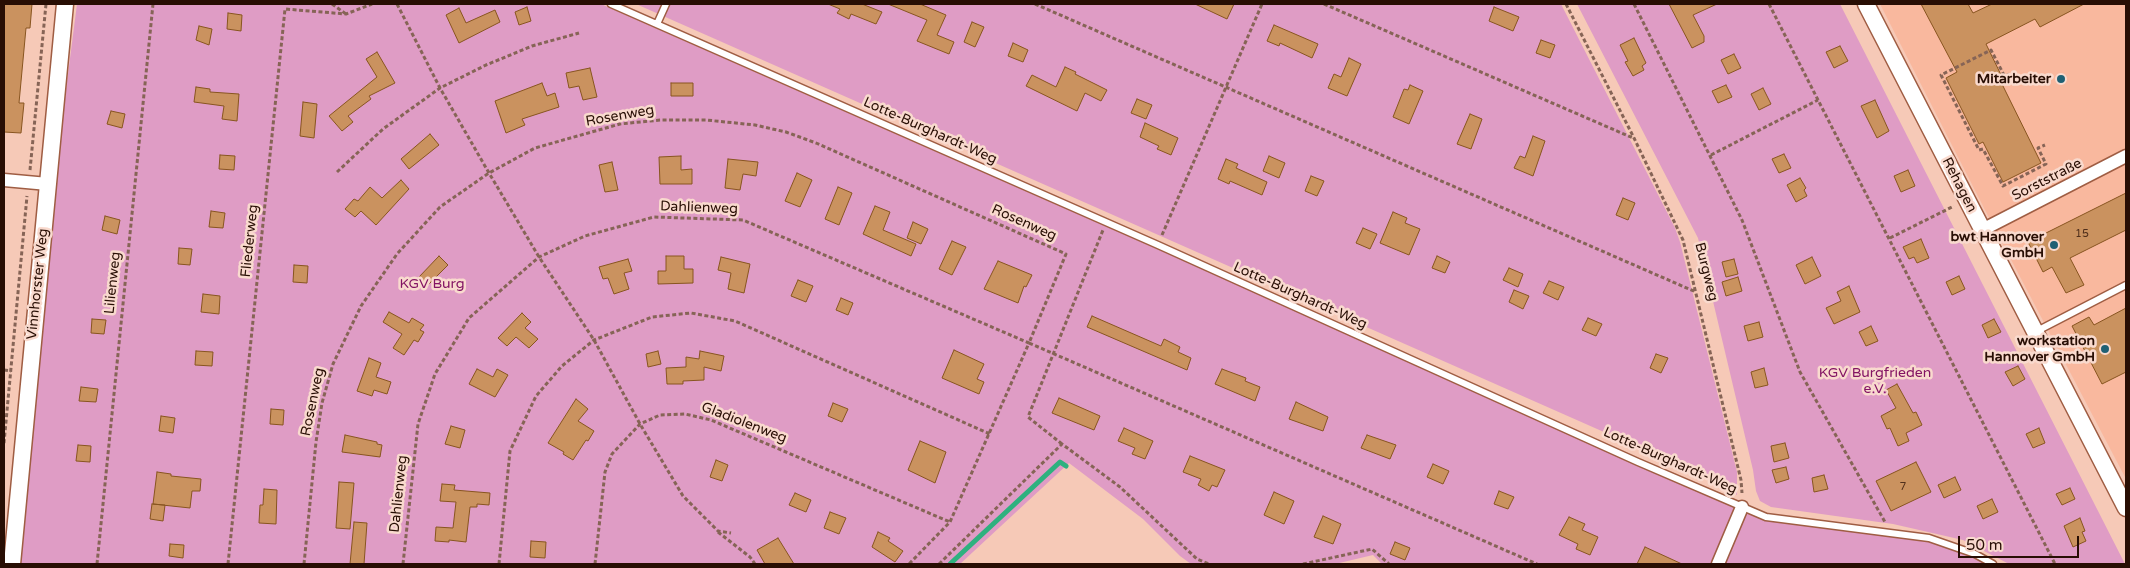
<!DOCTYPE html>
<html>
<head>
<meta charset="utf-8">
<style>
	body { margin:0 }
	#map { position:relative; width:2130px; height:568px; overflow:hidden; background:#f6c9b7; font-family:"Varela Round",sans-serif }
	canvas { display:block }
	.frame { position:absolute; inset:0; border:5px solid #280e04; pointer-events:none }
	.scale { position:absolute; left:1958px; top:536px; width:121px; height:22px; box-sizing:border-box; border:2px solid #280e04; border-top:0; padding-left:6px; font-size:15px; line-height:18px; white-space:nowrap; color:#280e04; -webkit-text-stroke:4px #f9dace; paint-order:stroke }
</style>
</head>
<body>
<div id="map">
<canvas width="2130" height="568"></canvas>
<div class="frame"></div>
<div class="scale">50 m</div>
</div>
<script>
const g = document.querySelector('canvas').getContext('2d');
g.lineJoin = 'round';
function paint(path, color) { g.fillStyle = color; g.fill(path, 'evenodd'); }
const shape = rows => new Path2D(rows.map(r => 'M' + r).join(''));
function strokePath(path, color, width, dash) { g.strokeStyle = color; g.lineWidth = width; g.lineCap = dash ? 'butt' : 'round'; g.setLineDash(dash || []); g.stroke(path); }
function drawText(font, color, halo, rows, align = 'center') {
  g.font = font + ' "Varela Round",sans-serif'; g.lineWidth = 5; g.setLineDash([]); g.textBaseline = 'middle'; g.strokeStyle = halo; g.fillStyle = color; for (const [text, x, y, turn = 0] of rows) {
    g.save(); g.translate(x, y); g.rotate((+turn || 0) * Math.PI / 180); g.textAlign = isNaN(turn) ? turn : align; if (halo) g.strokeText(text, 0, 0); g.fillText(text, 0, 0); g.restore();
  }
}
paint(shape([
	[1880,4,2126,4,2126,479,1984,208]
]), '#f9b89e');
paint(shape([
	[77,4,601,4,1766,517,1929,538,1993,564,1382,564,1373,555,1335,564,1191,564,1180,556,1143,519,1069,463,960,564,11,564,29,377],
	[636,4,1561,4,1675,228,1680,242,1737,472,1737,495,1726,486],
	[1577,4,1840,4,2125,564,2009,564,1963,540,1893,524,1771,507,1760,501,1756,491,1753,470,1698,238]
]), '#df9cc5');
strokePath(shape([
	[950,564,1060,462,1066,466]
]), '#2eb17f', 5);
const building = shape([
	[4,4,32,4,30,28,26,28,19,103,24,103,21,133,4,132,4,4],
	[828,4,862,4,882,12,876,24,851,14,849,19,837,13,840,9,828,4],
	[888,4,920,4,946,15,937,35,954,42,949,54,917,41,927,20,888,4],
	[1195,4,1234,4,1227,19,1195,4],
	[1669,4,1717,4,1693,15,1704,36,1704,42,1692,48,1669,4],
	[1921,4,1968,4,1973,13,1992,4,2084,4,2040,27,2035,19,1986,44,2003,79,2000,80,2041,163,2003,182,1983,142,1979,144,1946,78,1957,72,1921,4],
	[527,7,531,21,519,25,515,12,527,7],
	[1494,7,1519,17,1513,31,1489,21,1494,7],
	[459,8,466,23,495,10,500,22,459,43,446,15,459,8],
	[228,13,242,15,241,31,227,29,228,13],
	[972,22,984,27,975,47,964,42,972,22],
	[1274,25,1318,44,1312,58,1280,43,1279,46,1267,41,1274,25],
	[199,26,212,29,209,45,196,40,199,26],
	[1634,38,1646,63,1642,66,1644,70,1633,76,1625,62,1628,61,1620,45,1634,38],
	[1541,40,1555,45,1550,58,1536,53,1541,40],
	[1013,43,1028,50,1023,62,1008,56,1013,43],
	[1840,46,1848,61,1834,68,1826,52,1840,46],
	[377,52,395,83,369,96,371,99,348,116,353,122,342,131,329,116,377,77,366,59,377,52],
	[1734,54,1741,68,1728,74,1721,60,1734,54],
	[1349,58,1361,64,1347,96,1328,88,1334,74,1341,77,1349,58],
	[1065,67,1076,72,1075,74,1107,90,1101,101,1085,93,1077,111,1026,86,1032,75,1056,87,1065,67],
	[590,68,597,97,583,100,579,86,569,88,566,73,590,68],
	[542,83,547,96,555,93,559,107,522,119,525,125,506,133,495,101,542,83],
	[671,83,693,83,693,96,671,96,671,83],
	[1410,85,1423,91,1409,124,1393,117,1404,89,1408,90,1410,85],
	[1726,85,1732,97,1718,103,1712,91,1726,85],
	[196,87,210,89,210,92,239,94,237,121,222,119,224,106,194,102,196,87],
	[1763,88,1771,104,1759,110,1751,94,1763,88],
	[1137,99,1152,105,1146,119,1131,113,1137,99],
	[1875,100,1889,131,1877,138,1861,106,1875,100],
	[303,102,317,104,314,138,300,136,303,102],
	[111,111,125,114,122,128,107,124,111,111],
	[1470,114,1482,119,1471,149,1457,144,1470,114],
	[1145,123,1178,138,1171,155,1157,149,1159,146,1140,137,1145,123],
	[430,134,439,145,409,169,401,159,430,134],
	[1533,136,1545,141,1533,176,1514,168,1520,156,1525,158,1533,136],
	[1784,154,1791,168,1779,173,1772,159,1784,154],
	[220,155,235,156,234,170,219,169,220,155],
	[681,156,681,170,692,169,692,184,660,184,659,157,681,156],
	[1269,156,1285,163,1279,178,1263,171,1269,156],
	[728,159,758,162,756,176,743,174,740,190,725,188,728,159],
	[1226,159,1238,164,1236,168,1267,182,1262,195,1230,181,1229,184,1218,179,1226,159],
	[612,162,618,190,605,192,599,165,612,162],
	[1908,170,1915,186,1901,192,1894,176,1908,170],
	[797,173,812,180,800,207,785,201,797,173],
	[1311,176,1324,181,1317,196,1305,191,1311,176],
	[1800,178,1806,188,1804,190,1807,196,1796,202,1787,185,1800,178],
	[401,180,409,189,376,225,361,211,355,217,345,209,354,199,358,201,370,187,382,198,401,180],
	[838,187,852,193,839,225,825,219,838,187],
	[2126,193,2126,230,2070,258,2084,285,2066,293,2052,267,2043,272,2028,242,2126,193],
	[1623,198,1635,203,1628,220,1616,215,1623,198],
	[875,206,890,212,883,230,916,244,911,256,863,234,875,206],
	[211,211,225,213,223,228,209,227,211,211],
	[1393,212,1407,218,1405,223,1420,229,1409,255,1380,243,1393,212],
	[105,216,120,220,117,234,102,230,105,216],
	[913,222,928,229,921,244,907,238,913,222],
	[1363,228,1377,234,1370,249,1356,243,1363,228],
	[1921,239,1929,258,1917,263,1914,257,1909,259,1903,247,1921,239],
	[952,241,966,247,952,275,939,269,952,241],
	[179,248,192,249,190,265,178,264,179,248],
	[439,256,448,265,428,285,419,277,439,256],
	[666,256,684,256,684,269,693,269,693,283,658,284,658,271,666,271,666,256],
	[1437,256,1450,262,1445,273,1432,268,1437,256],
	[721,257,750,264,744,293,728,289,731,273,718,270,721,257],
	[1812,257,1821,276,1805,284,1796,265,1812,257],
	[628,259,632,271,624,273,629,289,614,294,608,278,603,279,599,267,628,259],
	[1734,259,1738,274,1726,277,1722,262,1734,259],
	[998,261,1032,275,1026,287,1024,286,1018,303,984,289,998,261],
	[294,265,308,266,307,283,293,282,294,265],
	[1509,268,1523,274,1518,287,1503,280,1509,268],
	[1959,276,1965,289,1952,295,1946,282,1959,276],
	[1738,277,1742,291,1726,296,1722,282,1738,277],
	[798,280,813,286,806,302,791,296,798,280],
	[1549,281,1564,287,1558,300,1543,293,1549,281],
	[1849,286,1860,312,1834,324,1826,308,1841,301,1837,292,1849,286],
	[1514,290,1529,296,1523,309,1509,302,1514,290],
	[203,294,220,296,219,314,201,312,203,294],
	[841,298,853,303,848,315,836,310,841,298],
	[2126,308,2126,372,2102,384,2072,326,2089,317,2094,325,2126,308],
	[389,312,409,323,412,318,424,325,420,330,424,332,418,342,414,340,404,355,393,348,402,334,383,322,389,312],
	[522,313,531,322,525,328,538,339,529,348,516,337,507,346,498,338,522,313],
	[1092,316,1161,346,1164,339,1180,347,1178,352,1191,358,1187,370,1087,327,1092,316],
	[1588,318,1602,324,1596,336,1582,330,1588,318],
	[92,319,106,320,104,334,91,333,92,319],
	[1994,319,2001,332,1988,338,1982,325,1994,319],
	[1759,322,1763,337,1748,341,1744,326,1759,322],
	[1871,326,1878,341,1866,346,1859,332,1871,326],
	[954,350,984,364,977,379,984,382,979,394,942,378,954,350],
	[196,351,213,352,212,366,195,365,196,351],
	[658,351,661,364,648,367,646,354,658,351],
	[700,351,724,356,721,371,704,367,704,380,683,381,683,384,667,384,666,368,686,367,686,357,699,359,700,351],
	[1656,354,1668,358,1661,373,1650,368,1656,354],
	[369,358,381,363,376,377,391,382,387,394,374,390,372,396,357,391,369,358],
	[2018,366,2025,379,2013,386,2005,372,2018,366],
	[1764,368,1768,385,1755,388,1751,372,1764,368],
	[477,369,493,377,497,369,508,375,495,397,469,384,477,369],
	[1222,369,1246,378,1245,381,1260,387,1255,401,1215,384,1222,369],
	[1897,384,1913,413,1916,412,1922,425,1906,433,1909,441,1898,446,1890,428,1887,429,1881,416,1896,408,1886,390,1897,384],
	[81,387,98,389,96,402,79,401,81,387],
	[1059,398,1100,416,1094,430,1052,413,1059,398],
	[576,399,588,409,578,421,594,431,588,441,586,440,573,460,563,454,564,452,548,443,576,399],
	[1296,402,1328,417,1323,431,1289,419,1296,402],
	[833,403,848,409,842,422,828,416,833,403],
	[271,409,284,410,283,425,270,424,271,409],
	[161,416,175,418,173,433,159,431,161,416],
	[451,426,465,430,460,448,445,444,451,426],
	[1124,428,1153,441,1145,459,1132,454,1135,448,1118,441,1124,428],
	[2039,428,2045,443,2033,448,2026,434,2039,428],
	[345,435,377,442,377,444,382,445,380,457,342,452,345,435],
	[1367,435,1396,445,1390,459,1361,448,1367,435],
	[920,441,946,452,935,483,908,470,920,441],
	[1785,443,1789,458,1774,462,1771,446,1785,443],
	[78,445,91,446,90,462,76,461,78,445],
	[1190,456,1225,470,1217,487,1212,485,1209,491,1198,485,1201,479,1183,472,1190,456],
	[716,460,728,465,722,481,710,477,716,460],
	[1916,462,1931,492,1891,511,1876,481,1916,462],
	[1433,464,1449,471,1443,484,1427,477,1433,464],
	[1786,467,1789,479,1776,483,1772,470,1786,467],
	[157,472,171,474,171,476,201,479,200,491,192,491,190,508,153,504,157,472],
	[1824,475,1828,489,1814,492,1812,478,1824,475],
	[1955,477,1961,490,1944,498,1938,485,1955,477],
	[339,482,354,483,350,529,336,528,339,482],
	[442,484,455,485,454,490,490,493,489,505,477,504,477,507,470,507,466,542,449,540,449,542,435,541,436,527,453,528,456,502,440,501,442,484],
	[2070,488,2075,499,2062,505,2056,494,2070,488],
	[264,489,277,490,276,524,259,523,260,505,263,505,264,489],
	[1499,491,1514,497,1508,509,1494,504,1499,491],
	[1274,492,1294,501,1284,524,1264,515,1274,492],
	[795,493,811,500,806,512,789,505,795,493],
	[1992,499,1998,512,1983,519,1977,506,1992,499],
	[152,504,165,505,163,521,150,519,152,504],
	[830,512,846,518,839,534,824,528,830,512],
	[1323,516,1341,524,1333,544,1314,537,1323,516],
	[1569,517,1585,524,1582,530,1598,537,1590,555,1576,549,1578,544,1559,535,1569,517],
	[2080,518,2085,531,2082,532,2086,541,2073,547,2064,526,2080,518],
	[354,522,367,523,364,564,350,564,354,522],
	[878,532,890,538,888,541,903,551,895,562,872,547,878,532],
	[778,538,794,564,765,564,757,550,778,538],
	[531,541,546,542,545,558,530,557,531,541],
	[1395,542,1410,548,1405,560,1390,554,1395,542],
	[170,544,184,545,183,558,169,556,170,544],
	[1645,547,1682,564,1637,564,1645,547]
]);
paint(building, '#ca925f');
strokePath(building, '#885520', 1);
const service = shape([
	[611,4,1158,245,1638,462,1766,517,1929,538,1975,554,1993,564],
	[657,24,666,4],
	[2035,332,2126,285]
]);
const minor = shape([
	[4,180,48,184],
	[1982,230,2126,156],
	[1718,564,1742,507]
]);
const tertiary = shape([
	[1866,4,2126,508],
	[12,564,65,4]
]);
strokePath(service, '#9f5d43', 9);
strokePath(minor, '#9f5d43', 15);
strokePath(tertiary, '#9f5d43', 19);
strokePath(shape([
	[332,4,346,14],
	[397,4,440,88,489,173,539,257,594,340,640,424,683,496,718,531,731,533],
	[1035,4,1696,292],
	[1324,4,1633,138],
	[1566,4,1634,138,1683,240,1741,480,1742,493],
	[1634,4,1742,220,1800,372,1885,522],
	[1769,4,2055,564],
	[2009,74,2005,77,1991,50,1941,75,1979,150,1983,149,2003,186,2046,164,2038,148,2045,145],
	[1711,155,1818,100],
	[30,170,46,4],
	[337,172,383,129,440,88,486,65,532,46,579,33],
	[1162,235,1262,4],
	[1890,238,1954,206],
	[4,370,11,371],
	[4,443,27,196],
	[1062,444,1028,417,1103,230],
	[718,532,750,557,755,564],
	[97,564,153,4],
	[228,564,285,9,346,14,372,4],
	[304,564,316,442,322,403,333,364,361,306,397,254,440,207,489,173,535,148,620,124,660,120,706,120,755,125,786,132,816,143,1066,254,1029,343,1537,564],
	[403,564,418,424,435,374,469,318,539,257,585,236,654,217,743,220,1029,343,950,522,909,564],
	[499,564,510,451,536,396,562,366,594,340,652,317,691,313,735,321,990,434],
	[595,564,605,472,612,454,640,424,660,415,685,414,711,420,950,522],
	[939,564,1062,444,1120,487,1197,559,1209,564],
	[1303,564,1372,549,1389,564]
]), '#866456', 3, [4, 2.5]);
strokePath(service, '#fff', 6);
strokePath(minor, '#fff', 12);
strokePath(tertiary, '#fff', 16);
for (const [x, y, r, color] of [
	[2061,79,5,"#1f6074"],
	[2054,245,5,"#1f6074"],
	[2105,349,5,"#1f6074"]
]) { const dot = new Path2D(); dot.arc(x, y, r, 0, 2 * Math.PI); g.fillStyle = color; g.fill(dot); strokePath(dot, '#f9dace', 2); }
drawText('11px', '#502f1b', null, [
	["15",2082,234],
	["7",1903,487]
]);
drawText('bold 14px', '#280e04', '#f9dace', [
	["Mitarbeiter",2051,79],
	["bwt Hannover",2044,237],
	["GmbH",2044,253],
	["workstation",2095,341],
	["Hannover GmbH",2095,357]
], 'right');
drawText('14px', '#280e04', '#f9dace', [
	["Rosenweg",620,116,-10],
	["Lotte-Burghardt-Weg",930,131,24],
	["Sorststraße",2047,180,-27],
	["Rehagen",1959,185,63],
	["Dahlienweg",699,208,2],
	["Rosenweg",1024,223,24],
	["Fliederweg",250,241,-84],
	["Burgweg",1706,272,76],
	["Lilienweg",113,283,-84],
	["Vinnhorster Weg",38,284,-84],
	["Lotte-Burghardt-Weg",1300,296,24],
	["Rosenweg",313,402,-78],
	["Gladiolenweg",744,423,21],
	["Lotte-Burghardt-Weg",1670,461,24],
	["Dahlienweg",399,494,-84]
]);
drawText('14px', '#831464', '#f9dace', [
	["KGV Burg",432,284],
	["KGV Burgfrieden",1875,373],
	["e.V.",1875,389]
]);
</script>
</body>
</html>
